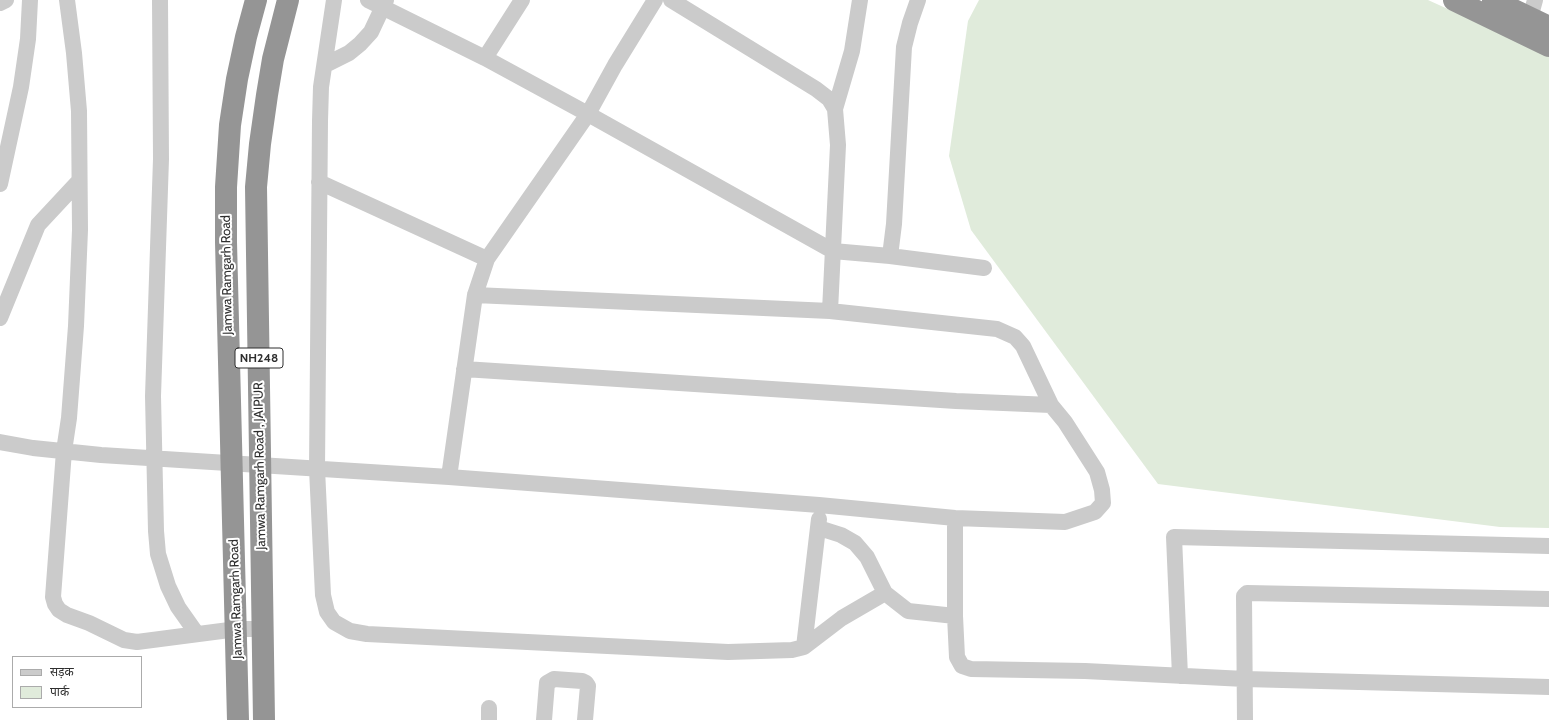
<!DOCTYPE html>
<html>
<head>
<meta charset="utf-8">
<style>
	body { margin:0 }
	#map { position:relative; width:1549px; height:720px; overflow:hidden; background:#fff; font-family:Cabin,"Noto Sans Devanagari",sans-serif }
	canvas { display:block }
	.legend { position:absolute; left:12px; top:656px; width:130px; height:52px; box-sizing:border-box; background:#fff; border:1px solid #ababab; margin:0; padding:5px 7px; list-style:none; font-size:12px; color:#2e2e2e }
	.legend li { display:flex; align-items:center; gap:8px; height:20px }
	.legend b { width:20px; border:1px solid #ababab }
</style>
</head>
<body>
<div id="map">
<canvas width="1549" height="720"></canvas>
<ul class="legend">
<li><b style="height:5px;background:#cbcbcb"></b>सड़क</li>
<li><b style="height:11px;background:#e0ebdb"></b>पार्क</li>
</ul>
</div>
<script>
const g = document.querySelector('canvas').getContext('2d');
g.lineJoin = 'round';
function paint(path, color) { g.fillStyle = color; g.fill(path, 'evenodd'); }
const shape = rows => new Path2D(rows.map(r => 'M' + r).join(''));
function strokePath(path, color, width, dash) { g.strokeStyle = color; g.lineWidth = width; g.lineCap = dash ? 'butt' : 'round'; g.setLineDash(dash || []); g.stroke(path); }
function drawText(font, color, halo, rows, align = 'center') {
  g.font = font + ' Cabin,sans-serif'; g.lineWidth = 4; g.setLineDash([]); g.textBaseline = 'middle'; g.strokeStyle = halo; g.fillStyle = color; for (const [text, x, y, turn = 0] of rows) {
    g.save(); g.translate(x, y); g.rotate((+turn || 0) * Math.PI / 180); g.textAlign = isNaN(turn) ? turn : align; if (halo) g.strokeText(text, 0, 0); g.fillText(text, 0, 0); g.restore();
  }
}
paint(shape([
	[979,0,1428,0,1549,55,1549,528,1500,527,1158,484,971,230,949,156,968,21]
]), '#e0ebdb');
strokePath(shape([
	[67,0,74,53,79,111,80,230,76,326,69,418,64,451,53,597,55,604,59,610,67,615,89,623,124,640,137,642,237,629,263,629],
	[160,0,161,159,153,396,156,531,158,554,168,586,178,607,197,634],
	[334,0,321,87,320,121,317,469,323,595,327,612,334,622,350,631,367,634,728,652,792,650,804,647,842,618,885,593],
	[368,0,485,58,588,114,833,251,890,256,894,224,904,47,910,23,918,0],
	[671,0,816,89,829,99,835,109,838,145,830,311],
	[0,3,6,0],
	[1530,18,1535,0],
	[485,58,522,0],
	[325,65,349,53,360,44,371,32,386,0],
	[835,109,852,51,860,0],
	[319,182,487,259],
	[0,184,21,87,28,39,30,0],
	[890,256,984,268],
	[475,295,830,311,997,329,1015,337,1023,346,1051,405],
	[0,318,38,225,79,181],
	[0,442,33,448,101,455,449,477,819,505,955,518,1065,522,1095,512,1103,503,1102,490,1097,472,1065,422,1051,405,956,401,464,369],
	[449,477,475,295,487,259,588,114,615,65,655,0],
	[955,518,955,616],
	[819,528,841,535,855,543,867,557,885,593,908,611,955,616,957,657,962,666,971,669,1085,671,1245,679,1549,687],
	[804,647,819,519],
	[1180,676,1174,537,1549,546],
	[489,720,489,708],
	[544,720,547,683,554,679,582,681,586,683,588,686,585,720],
	[1245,720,1244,596,1247,593,1549,599]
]), '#cbcbcb', 16);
strokePath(shape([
	[1454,0,1549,46],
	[1493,0,1549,27],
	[238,720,226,242,226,187,230,125,237,79,246,37,256,0],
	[264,720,256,187,260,144,267,95,273,59,288,0]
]), '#959595', 22);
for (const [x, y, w] of [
	[259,358,48]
]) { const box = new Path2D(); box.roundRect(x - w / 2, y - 10, w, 20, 3); g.fillStyle = '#fff'; g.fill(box); strokePath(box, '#2e2e2e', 1); }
drawText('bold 12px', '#2e2e2e', null, [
	["NH248",259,358]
]);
drawText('13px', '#2e2e2e', '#fff', [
	["Jamwa Ramgarh Road",227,275,-91],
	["Jamwa Ramgarh Road , JAIPUR",260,466,-91],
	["Jamwa Ramgarh Road",236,599,-92]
]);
</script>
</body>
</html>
